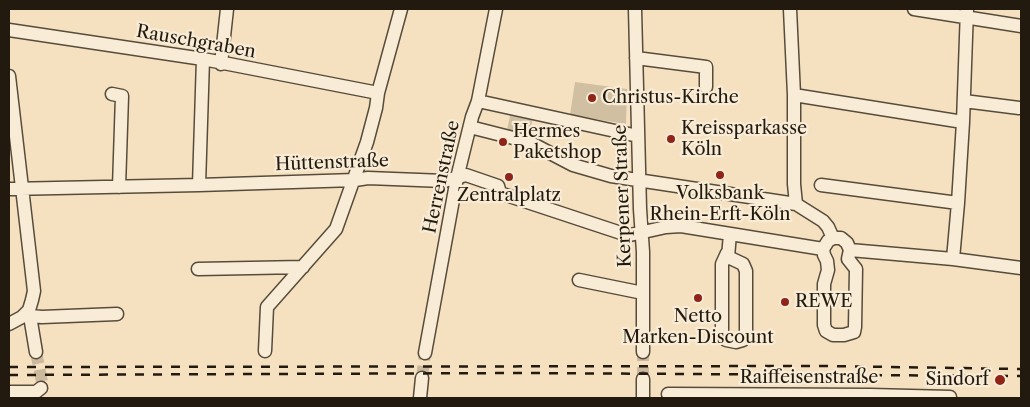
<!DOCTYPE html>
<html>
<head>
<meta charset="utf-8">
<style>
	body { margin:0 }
	#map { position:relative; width:1030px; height:407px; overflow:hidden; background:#f5e1c0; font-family:"Libre Caslon Text",serif }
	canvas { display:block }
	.frame { position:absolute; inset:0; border:10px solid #221a0f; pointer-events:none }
</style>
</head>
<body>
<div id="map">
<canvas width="1030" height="407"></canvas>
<div class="frame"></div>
</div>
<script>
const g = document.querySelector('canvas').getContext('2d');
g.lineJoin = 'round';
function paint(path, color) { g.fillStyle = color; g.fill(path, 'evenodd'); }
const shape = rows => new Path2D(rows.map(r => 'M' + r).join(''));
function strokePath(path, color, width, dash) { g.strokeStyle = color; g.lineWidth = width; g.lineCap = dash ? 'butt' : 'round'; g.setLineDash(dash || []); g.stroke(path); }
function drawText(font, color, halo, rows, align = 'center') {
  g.font = font + ' "Libre Caslon Text",serif'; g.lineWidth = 4.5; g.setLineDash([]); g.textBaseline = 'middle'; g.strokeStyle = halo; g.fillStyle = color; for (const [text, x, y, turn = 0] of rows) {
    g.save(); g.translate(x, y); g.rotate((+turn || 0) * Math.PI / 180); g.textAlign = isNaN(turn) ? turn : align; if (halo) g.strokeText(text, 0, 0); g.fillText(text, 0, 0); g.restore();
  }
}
paint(shape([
	[575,82,627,89,626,124,570,115],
	[511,111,533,117,528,140,506,135]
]), '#d1bfa2');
strokePath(shape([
	[36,352,42,382],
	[422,378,425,353],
	[643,379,643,352]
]), '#cbb99d', 12, [12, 6]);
const minor = shape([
	[635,9,640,209,643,252,643,352],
	[790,9,794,95,794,184,796,204],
	[914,9,1021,26],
	[9,30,203,59,378,93],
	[636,58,706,67,706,87],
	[221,64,227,9],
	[9,76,34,291,32,300,29,310,36,352],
	[112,94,122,96,119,187],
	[794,95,963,122],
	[478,101,638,136],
	[964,101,1019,108],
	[470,127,529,142,573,165,611,176,796,204,823,221,828,227,833,238],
	[199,185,203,59],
	[821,185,958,203],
	[9,189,199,185,355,180,368,178,444,181,466,175,498,186,500,193,624,234,630,235,666,227,681,226,823,249],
	[833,238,841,238,847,243,850,250,848,259,856,269,855,327,854,332,844,335,833,335,826,331,824,325,824,284,828,270,827,261,824,255,823,249,828,241,833,238],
	[850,250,953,259,1021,268],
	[727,253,722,264,722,334,726,340,736,342,743,340,746,335,746,271,743,264,728,257,730,234],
	[953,259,958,203,963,122,967,9],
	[198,269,303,267],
	[579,280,643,293],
	[30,316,42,317,117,314],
	[9,324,22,317,29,310],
	[265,351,267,307,336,229,367,142,376,108,378,93,401,9],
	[425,353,457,178,472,117,478,101,496,9],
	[643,379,643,398],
	[9,392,36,392,41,388],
	[668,394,871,395,950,397,950,398],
	[420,398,422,378]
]);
strokePath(minor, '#574c3b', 15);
strokePath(minor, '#f8ecd6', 12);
strokePath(shape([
	[9,367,825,366,1021,369],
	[9,375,520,373,1021,376]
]), '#221a0f', 2.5, [9, 9]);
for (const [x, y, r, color] of [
	[592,98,5,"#8f2418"],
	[671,139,5,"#8f2418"],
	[503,142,5,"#8f2418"],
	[720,175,5,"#8f2418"],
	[509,177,5,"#8f2418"],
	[698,298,5,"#8f2418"],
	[785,302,5,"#8f2418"],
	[1000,380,6,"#8f2418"]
]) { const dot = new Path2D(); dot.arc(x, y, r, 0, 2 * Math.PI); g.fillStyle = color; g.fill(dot); strokePath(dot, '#f8ecd6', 2); }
drawText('18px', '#221a0f', '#f8ecd6', [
	["Rauschgraben",196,42,10],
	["Hüttenstraße",332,163,-2],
	["Herrenstraße",442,177,-78],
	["Kerpener Straße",623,196,-92],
	["Raiffeisenstraße",809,378]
]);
drawText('18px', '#221a0f', '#f8ecd6', [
	["Christus-Kirche",602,98],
	["Kreissparkasse",681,129],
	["Köln",681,150],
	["Hermes",513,132],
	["Paketshop",513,153],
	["Volksbank",720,194,"center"],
	["Rhein-Erft-Köln",720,215,"center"],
	["Zentralplatz",509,196,"center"],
	["REWE",795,302],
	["Netto",698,317,"center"],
	["Marken-Discount",698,338,"center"],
	["Sindorf",989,380,"right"]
], 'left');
</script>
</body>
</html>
